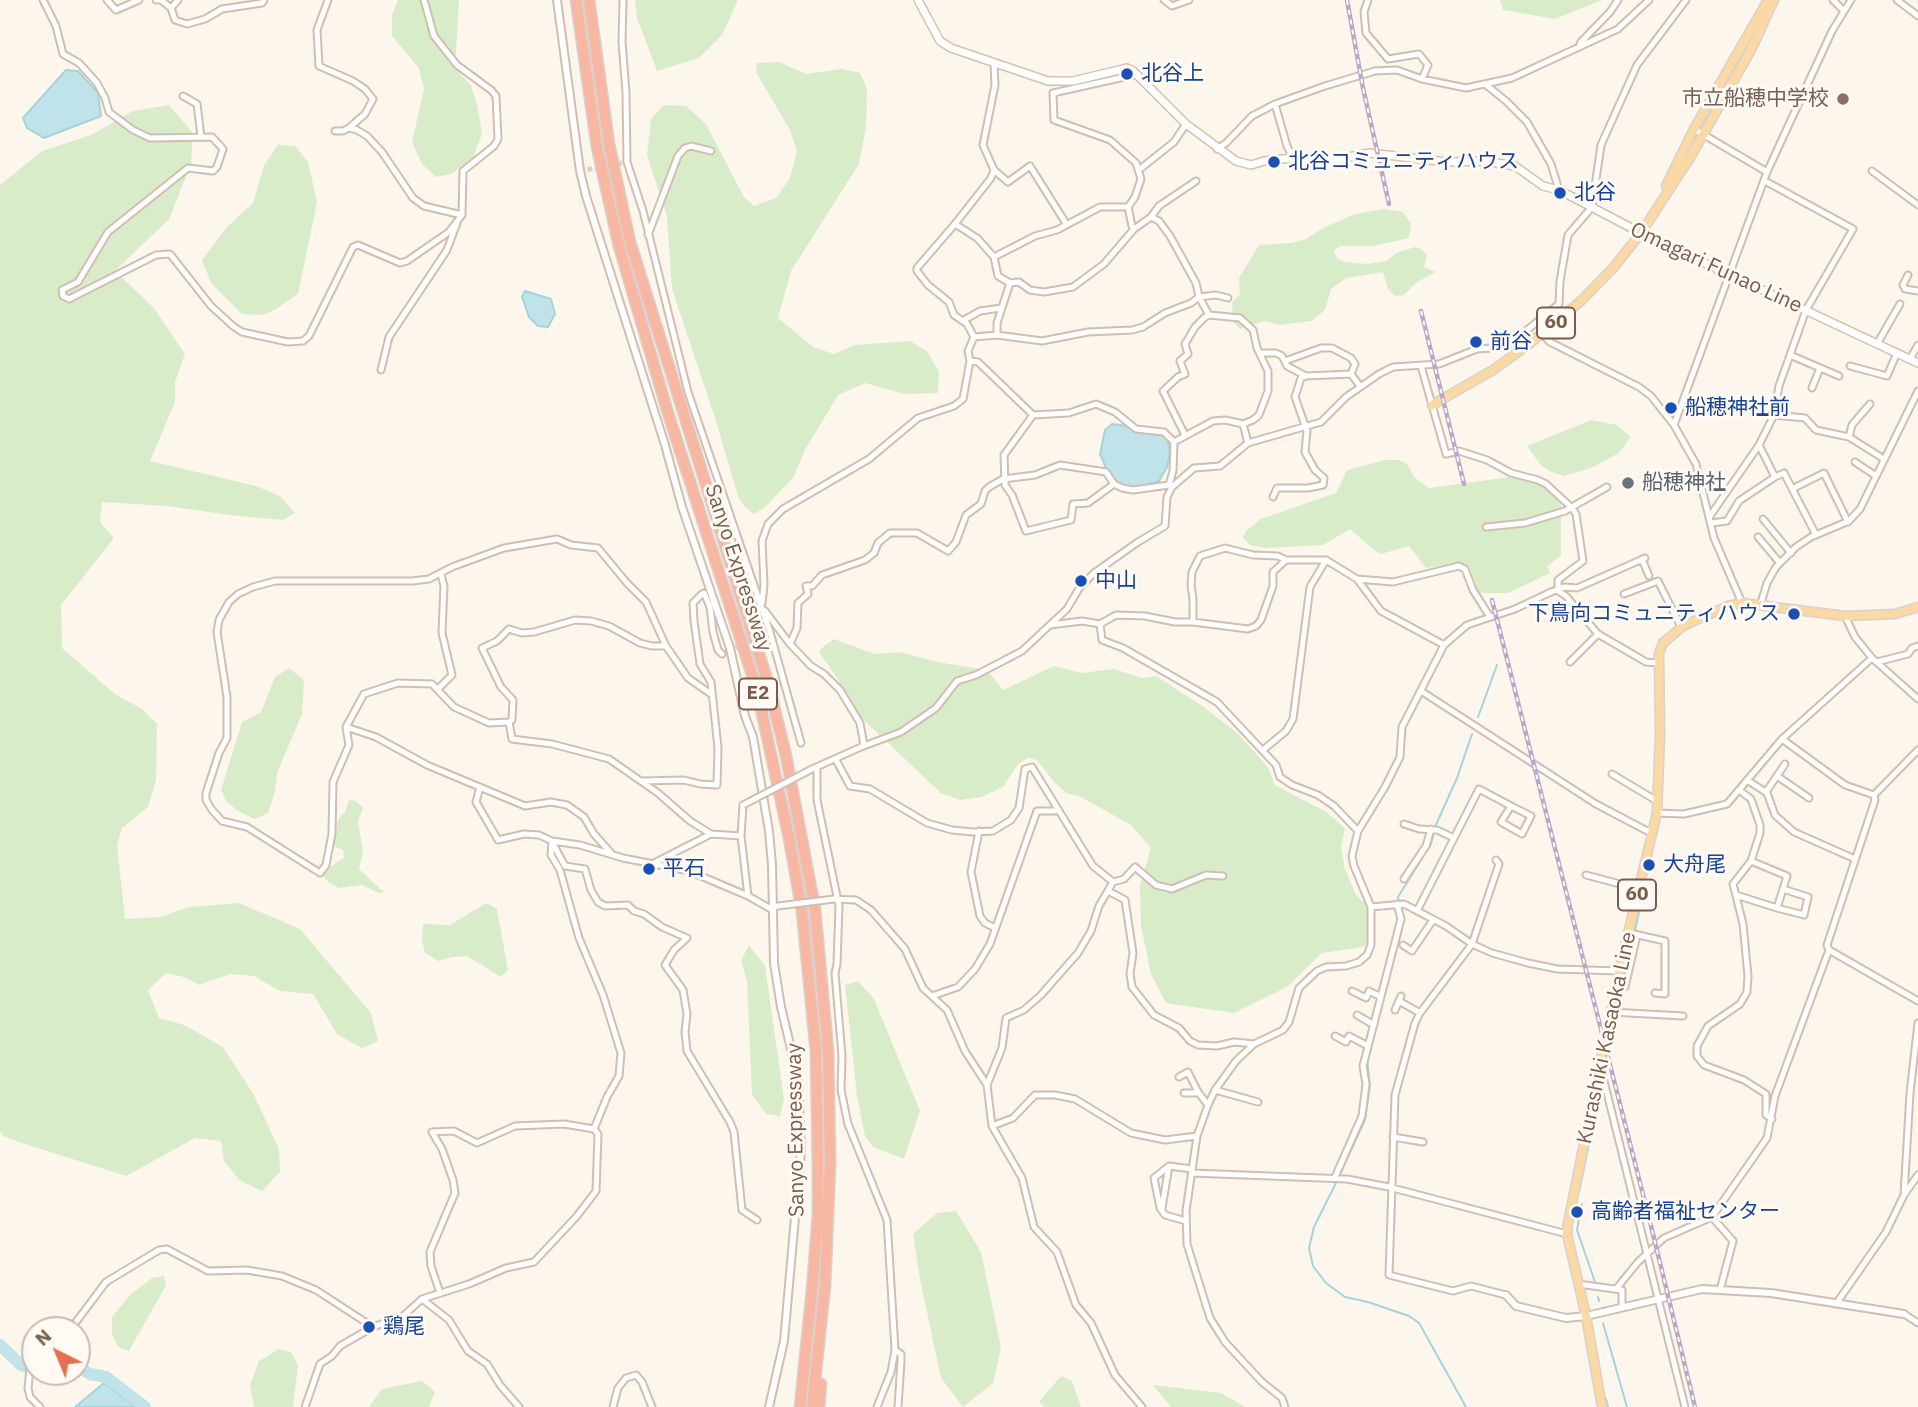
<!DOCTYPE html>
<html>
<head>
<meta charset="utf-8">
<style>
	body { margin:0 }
	#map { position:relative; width:1918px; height:1407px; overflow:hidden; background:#fdf6ec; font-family:"IBM Plex Sans",sans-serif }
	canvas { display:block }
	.north { position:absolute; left:21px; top:1316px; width:70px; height:70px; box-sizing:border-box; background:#fffaf3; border:2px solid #cabbb1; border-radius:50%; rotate:317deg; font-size:19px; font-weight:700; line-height:28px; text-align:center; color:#7a5c4d }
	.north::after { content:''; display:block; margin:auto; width:24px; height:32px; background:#e76f51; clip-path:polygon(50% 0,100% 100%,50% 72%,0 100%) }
</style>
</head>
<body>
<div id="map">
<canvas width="1918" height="1407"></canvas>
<div class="north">N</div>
</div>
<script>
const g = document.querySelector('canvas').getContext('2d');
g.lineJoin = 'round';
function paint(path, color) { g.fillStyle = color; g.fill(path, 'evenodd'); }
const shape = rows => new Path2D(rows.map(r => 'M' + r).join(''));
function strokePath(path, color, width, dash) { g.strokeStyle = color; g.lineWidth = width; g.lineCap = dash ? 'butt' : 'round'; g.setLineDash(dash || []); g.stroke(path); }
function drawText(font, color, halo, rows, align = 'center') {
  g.font = font + ' "IBM Plex Sans","Noto Sans JP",sans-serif'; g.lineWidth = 6; g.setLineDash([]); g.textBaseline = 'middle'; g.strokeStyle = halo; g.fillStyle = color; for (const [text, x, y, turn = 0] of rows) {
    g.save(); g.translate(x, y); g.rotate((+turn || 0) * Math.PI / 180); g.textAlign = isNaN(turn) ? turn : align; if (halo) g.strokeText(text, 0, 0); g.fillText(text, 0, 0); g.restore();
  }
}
paint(shape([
	[398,0,459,0,455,69,471,85,477,104,482,134,473,158,451,174,436,177,422,164,412,142,424,89,419,68,392,36,392,15],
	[635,0,738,0,722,35,699,58,657,71,637,18],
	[1500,0,1602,0,1555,19,1503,10],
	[779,62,806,74,841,69,860,73,867,89,866,127,859,164,791,271,778,318,813,347,834,354,855,345,910,341,927,351,939,372,938,393,904,394,865,383,838,395,805,450,793,478,765,507,754,514,744,506,738,496,715,418,672,289,667,217,647,155,651,119,664,105,686,106,706,124,744,197,754,206,776,198,790,178,797,151,790,130,756,72,757,63],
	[169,105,193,133,191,164,169,219,115,271,153,307,185,354,175,382,175,402,150,461,256,486,280,496,295,513,283,520,229,515,168,506,102,502,100,522,114,538,61,605,62,648,116,695,142,709,157,724,156,780,148,807,122,828,117,845,125,919,160,917,189,907,239,903,300,929,371,1013,378,1041,362,1048,337,1034,313,994,280,991,254,976,230,974,199,985,184,977,166,973,148,990,159,1018,184,1025,223,1047,254,1095,279,1149,280,1172,262,1191,239,1180,224,1161,221,1141,195,1138,126,1176,22,1143,3,1136,0,1131,0,185,42,151,91,135,133,111],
	[278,145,295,146,308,162,317,202,298,294,276,309,263,315,242,314,211,283,202,260,227,227,253,203,264,165],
	[1383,209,1403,212,1411,224,1409,238,1373,246,1340,246,1334,251,1337,258,1345,262,1368,264,1386,261,1396,253,1415,247,1422,249,1427,256,1424,267,1436,272,1417,282,1404,295,1395,296,1388,289,1383,272,1346,278,1331,289,1325,310,1311,321,1279,325,1265,321,1240,329,1233,322,1232,303,1240,294,1239,278,1259,245,1291,243,1306,239,1323,228,1355,214],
	[1591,420,1617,425,1631,437,1619,453,1591,468,1564,476,1549,471,1540,464,1527,446],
	[1385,460,1399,460,1407,464,1414,477,1429,488,1510,477,1539,484,1561,503,1561,556,1547,566,1550,573,1508,593,1479,593,1470,568,1461,563,1426,568,1409,546,1381,554,1373,549,1350,529,1323,545,1264,548,1250,545,1243,538,1246,531,1261,519,1336,493,1347,470],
	[834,639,875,654,900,652,937,662,987,670,1003,690,1054,666,1081,673,1114,669,1142,678,1156,676,1204,707,1238,734,1268,767,1275,785,1326,812,1345,828,1341,847,1345,869,1356,895,1366,905,1370,915,1368,940,1364,947,1322,953,1287,987,1234,1013,1166,1003,1151,974,1141,926,1140,885,1151,848,1131,825,1079,796,1066,793,1054,782,1037,760,1028,758,1018,764,1003,787,981,797,960,800,941,793,852,709,839,681,819,652,824,646],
	[289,668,304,680,302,714,277,773,275,791,268,813,255,819,238,811,226,801,221,790,242,722,261,712,275,677],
	[349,800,356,801,363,808,358,821,363,851,359,869,384,892,379,893,362,885,339,888,329,883,323,876,328,868,344,858,343,850,334,846,338,819,345,812],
	[486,903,497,909,508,970,501,977,467,956,453,957,438,961,425,953,422,940,423,924,450,925],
	[749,945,765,966,784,1099,780,1116,766,1114,752,1095,747,981,741,961],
	[858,981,874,999,920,1111,904,1159,873,1147,865,1136,857,1096,845,985],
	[956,1211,981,1252,1001,1348,993,1383,963,1407,941,1378,920,1279,913,1234,937,1213],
	[164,1276,166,1285,129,1351,118,1347,112,1334,112,1317,131,1294,152,1278],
	[279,1349,291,1352,298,1365,293,1407,254,1407,250,1385,259,1361],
	[1061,1376,1072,1381,1081,1407,1045,1407,1039,1402],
	[422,1381,435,1392,429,1407,369,1407,382,1389],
	[1153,1385,1221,1393,1245,1407,1171,1407]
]), '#d8ecc9');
const water = shape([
	[66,70,78,71,98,93,101,116,44,138,27,128,23,118,66,70],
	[525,291,551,299,555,314,548,327,538,326,529,317,522,297,525,291],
	[1112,424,1127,426,1134,431,1163,435,1168,441,1170,453,1167,467,1159,481,1137,488,1126,488,1116,481,1106,468,1100,454,1105,430,1112,424],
	[104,1383,136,1407,75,1407,104,1383]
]);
paint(water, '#bfe3e8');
strokePath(water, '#a5d3da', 2);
strokePath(shape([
	[1478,717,1497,665],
	[1435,827,1457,778,1472,734],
	[1402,914,1398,897,1431,844,1434,832],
	[1635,931,1645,884],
	[1624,979,1634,936],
	[1617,1009,1622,987],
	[1373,1036,1403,920],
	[1603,1071,1616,1015],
	[1339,1176,1365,1120,1370,1086,1367,1059],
	[1337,1181,1314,1227,1309,1248,1313,1266,1326,1283,1345,1297,1368,1302,1409,1316,1419,1323,1466,1407],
	[1579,1192,1601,1085],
	[1582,1204,1577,1230,1595,1282],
	[1598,1297,1599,1301],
	[1603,1323,1627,1407],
	[1606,1399,1608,1407]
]), '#a5d3da', 2);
strokePath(shape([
	[0,1345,21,1365,27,1367],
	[77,1366,90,1374,106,1377,145,1407]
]), '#bfe3e8', 12);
strokePath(shape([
	[580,171,627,162],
	[722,654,770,632]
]), '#dcd0c4', 5, [5, 2.5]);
const minor = shape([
	[43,0,56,26,63,54,79,63,97,83,105,98,109,112,133,130,150,138,212,137,223,149,217,167,213,171,188,168,108,232,78,282,62,290,63,296,69,299,156,255,170,254,211,306,233,326,242,332,288,342,303,341,309,336,353,247,358,245,400,263,407,261,449,232,462,215,463,171,494,146,498,139,496,96,491,90,457,65,434,36,424,0],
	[107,0,116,10,139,0],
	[156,0,161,0,171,8,175,20,187,24,205,19,222,9,262,3,264,0],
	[328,0,317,30,319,66,353,81,365,89,373,99,365,114,349,128,343,131,335,131],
	[623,0,622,42,626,92,627,162,643,211,688,392,770,632,801,743],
	[1164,0,1172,6,1189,0],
	[1368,0,1364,12,1366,33,1388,59,1419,54,1428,65,1422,79],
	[1833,0,1843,10],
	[1897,0,1918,16],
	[171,8,178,0],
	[1579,47,1581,42,1610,12,1618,0],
	[1138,74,1053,93,1054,120,1110,140,1136,163,1141,179,1135,197,1128,207,1132,226,1134,229,1151,217,1159,221,1170,236,1196,283,1199,297,1209,315],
	[1485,84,1506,101,1527,122,1551,164,1559,190],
	[183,96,197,104,201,137],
	[1275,104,1287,146,1293,158],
	[349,128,357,130,367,136,382,152,413,198,424,206,462,215],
	[1694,129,1767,172],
	[1217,149,1226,143,1252,116,1275,104,1325,86,1375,71,1397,70,1422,79,1466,88,1512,78,1618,29,1649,0],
	[1140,169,1174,142,1186,124],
	[994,170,1008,182,1030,166,1067,225],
	[1872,171,1918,205],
	[1765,181,1853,229,1806,310,1779,386,1774,415],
	[1151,217,1159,206,1196,181],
	[955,224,977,238,994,257,998,276,1010,283,997,323,997,335],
	[648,235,678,156,685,148,691,146,711,151],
	[994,257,1035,236,1057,230,1100,207,1128,207],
	[1908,275,1903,285,1905,289,1918,291],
	[1010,283,1019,282,1030,290,1044,292,1073,287,1104,264,1134,229],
	[964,320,980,311,1001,308],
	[1542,334,1550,342,1639,387,1651,396,1674,425,1696,464,1714,538,1742,603],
	[974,337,997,335,1042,341,1088,332,1132,330,1143,327,1165,313,1191,303,1199,297,1216,295,1228,298],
	[1877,344,1900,304],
	[1260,353,1276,353,1282,356,1287,366,1306,376,1351,374,1360,386],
	[1790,355,1839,376],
	[1910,359,1918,345],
	[970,361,978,362,1033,415,1069,413,1096,404,1115,412,1136,429,1164,432,1174,442,1173,471,1169,485],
	[1285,361,1321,348,1332,348,1351,358,1355,364,1351,374],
	[1421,366,1446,454,1459,451,1487,460,1511,473,1538,480,1546,484,1572,508,1576,514,1583,561,1558,580,1558,591,1566,596,1598,634,1646,662,1657,663],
	[1850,366,1887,376,1897,353],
	[381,370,389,337,447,250,457,223],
	[1812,388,1820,368],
	[1033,415,1004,455,1005,485,1012,495,1026,531,1071,520,1073,504,1088,503,1114,484],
	[1243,424,1248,443],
	[1674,425,1767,172,1832,31,1851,0],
	[1849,437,1852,425,1870,404],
	[1174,442,1213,421,1225,420,1243,424,1253,420,1259,415,1268,391,1268,371,1257,348,1253,330,1240,318,1209,315,1204,318,1195,327,1185,344,1188,354,1180,361,1185,374,1178,377,1163,391,1185,435],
	[1855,462,1876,476],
	[1775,477,1784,473,1816,535],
	[1792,489,1824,473,1848,522],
	[1273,497,1277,488,1308,488,1323,485,1324,478,1315,470,1305,452,1307,431,1295,397,1301,378,1306,376],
	[1710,516,1759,445],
	[1763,519,1791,553],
	[1711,523,1727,521,1739,501,1775,477,1759,445,1774,415,1805,418,1816,430,1849,437,1884,459],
	[1486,527,1525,523,1565,511,1607,487],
	[1758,537,1780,563],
	[1642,559,1649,576],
	[1357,579,1393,582,1459,566,1465,569,1473,590,1490,617],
	[1624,594,1658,581,1681,627],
	[762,603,764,585,762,541,768,524,783,509,869,459,918,418,954,406,963,399,970,361,968,351,974,337,967,324,954,315,949,302,928,285,917,271,917,268,955,224,991,178,994,170,983,145,995,85,994,63],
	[1761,603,1767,583,1776,567,1796,547,1811,537,1849,521,1860,509,1918,391],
	[765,611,790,644,811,666,824,674,840,690,860,723,864,746],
	[1845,616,1855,637,1872,658,1918,699],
	[1193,622,1193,599,1191,585,1192,572,1200,556,1225,548,1253,555,1278,556,1286,560],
	[1100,624,1102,640,1123,648,1217,702,1276,765,1280,777,1292,785,1318,795,1334,806,1358,831],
	[1050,625,1082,621,1100,624,1116,615,1145,616,1175,622,1193,622,1248,629,1256,626,1261,620,1273,586,1273,572,1286,560,1326,560,1357,579,1381,611,1444,645],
	[790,644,797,628,798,603,808,594,806,586,812,586,822,575,865,560,874,553,878,543,890,533,917,533,948,551,956,542,966,515,981,504,985,491,989,487,1003,479,1035,475,1060,465,1106,472,1114,484,1122,488,1133,490,1169,485,1172,487],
	[1570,662,1598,634],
	[1877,662,1908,654,1912,648,1918,646],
	[438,689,452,675,442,633,444,586,441,574],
	[1421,691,1596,804,1653,834],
	[711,694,688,678,666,646,652,646,640,643,609,626,591,621,575,620,534,632,522,633,509,629,497,641,482,648,501,687,513,700,512,720,509,722,512,739,552,744,609,759,658,793,690,821,711,834,741,836],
	[509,722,489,723,454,707,432,684,398,683,364,694,346,727,349,745,333,782,332,834,326,865,320,873,247,827,222,821,212,810,206,800,206,793,219,753,227,738,227,697,217,632,219,620,229,602,238,594,253,587,275,581,412,581,429,579,452,567,504,548,557,539,571,545,598,548,627,583,646,602,666,646],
	[346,727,376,737,427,765,525,806,551,802,567,805,584,817,594,834,611,853],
	[1782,739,1845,785,1874,795],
	[1263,750,1286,731,1293,719,1310,587,1326,560],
	[836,760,850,786,870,789,927,823,952,830,973,832,993,831,1011,820,1019,808,1025,769,1032,767,1093,866,1113,882],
	[817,768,817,800,839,906,837,964,835,973,842,1056,841,1090,848,1124,887,1220,895,1350],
	[812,769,861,747,901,732,936,708,957,681,976,675,1022,651,1067,609,1080,587,1094,573,1138,542,1165,526,1167,497,1172,487,1194,468,1220,466,1248,443,1321,422,1346,397,1379,374,1393,367,1439,364,1477,349,1506,347,1559,304,1560,281,1568,235,1592,207,1601,145,1637,65,1686,0],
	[1612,774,1657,801],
	[1777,776,1809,798],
	[1747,780,1767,793,1775,815,1794,832,1855,859],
	[641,781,684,780,700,784,717,785,718,748,711,682,700,664,694,621,693,603,702,594,704,593,710,607,713,632,718,650,722,654],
	[480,787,476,802,498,840,524,834,539,835,552,841,580,845,623,858,689,871,748,896,771,909,775,907],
	[1766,792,1785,764],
	[743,805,741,836,748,896],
	[1657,813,1684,814,1727,804,1782,739,1872,658],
	[1404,824,1419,829,1437,830,1454,838],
	[979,831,971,872,980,916,985,923,995,928],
	[553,844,565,866,585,869,591,890,598,902,605,906,628,905,634,911,644,914,662,927,687,938,674,950,665,965,683,990,687,1014,685,1032,687,1051,730,1122,734,1132,742,1210,757,1220],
	[1496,860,1499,864,1472,944,1420,1013,1415,1023,1395,1095,1389,1275,1453,1291,1471,1286,1506,1295],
	[1751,861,1733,884,1743,924,1748,976,1747,992,1740,1004,1708,1026,1697,1046,1697,1056,1704,1065,1744,1080,1766,1094,1766,1115,1772,1119],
	[654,863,711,834],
	[1586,875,1639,889],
	[1404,879,1426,846,1431,829],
	[1108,891,1125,900,1133,953,1130,974,1132,987,1154,1015,1179,1028,1190,1041,1198,1045,1217,1046,1234,1042,1254,1044],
	[1736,895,1777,908,1787,876,1751,861,1760,833,1760,825,1751,799,1739,790],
	[834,899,856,900,871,910,905,949,923,988,947,1010,965,1051,987,1085,992,1126,1022,1178,1034,1227,1057,1252,1076,1305,1091,1323,1115,1375,1142,1407],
	[1371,907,1404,904,1446,926,1472,944,1492,953,1528,963,1557,969,1619,971],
	[1777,908,1804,915,1808,897,1783,889],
	[1417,911,1479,789,1511,806,1531,816,1522,834,1501,822,1511,806],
	[1629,933,1665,941,1665,994,1655,993],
	[1403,945,1412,951,1433,920],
	[1829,950,1918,1001],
	[1625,987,1637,935],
	[1352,991,1366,998,1369,991,1381,997],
	[932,996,958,987,975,969,990,944,1037,811,1056,811],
	[1399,1001,1420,1013],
	[1395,1010,1401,996],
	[1611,1012,1683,1016],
	[1357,1015,1374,1025],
	[1335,1036,1346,1042,1349,1036,1368,1046],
	[1179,1077,1188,1072,1198,1092,1208,1105],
	[1597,1080,1604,1081,1606,1089,1685,1407],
	[987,1085,1002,1048,1006,1018,1024,1010,1041,995,1078,953,1091,931,1099,906,1113,882,1124,879,1135,867,1156,885,1172,889,1206,875,1223,876],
	[1215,1090,1258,1102],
	[1184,1093,1199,1093],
	[992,1126,1013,1118,1035,1095,1055,1095,1075,1099,1131,1133,1165,1140,1197,1136],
	[1393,1137,1423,1142],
	[1192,1173,1347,1179,1389,1187,1567,1234],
	[1335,1177,1362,1116,1366,1084,1363,1066,1401,919,1397,904],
	[1904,1195,1918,1175],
	[1162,1208,1169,1166],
	[1712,1217,1733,1241,1720,1290],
	[1186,1221,1165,1215,1160,1208,1154,1178,1169,1166,1192,1169],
	[1578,1284,1622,1290,1622,1307],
	[1616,1289,1638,1262,1664,1238,1712,1217,1767,1138,1775,1096,1829,950,1827,945,1875,800,1874,795,1918,750],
	[440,1293,431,1266,430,1252,455,1193,453,1180,442,1149,432,1132,454,1131,477,1143,515,1126,564,1124,594,1129],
	[422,1299,449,1320,468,1351,487,1364,500,1385,519,1407],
	[1836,1304,1886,1232,1904,1195,1910,1093,1918,1023],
	[1904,1314,1918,1323],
	[70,1330,106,1282,159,1250,167,1249,208,1271,247,1270,282,1276,316,1290,373,1327],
	[35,1358,30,1368,28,1388,30,1397,40,1407],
	[305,1407,320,1364,332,1356,340,1346,373,1327,403,1316,422,1299,469,1284,506,1268,534,1262,577,1216,596,1191,598,1134,594,1129,607,1097,619,1076,621,1053,603,995,579,938,560,870,551,855,552,841],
	[613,1407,618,1388,626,1378,636,1375,642,1382,652,1407],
	[877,1407,891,1372,895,1350,901,1354,901,1361,898,1407],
	[1285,1407,1282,1398,1262,1382,1225,1342,1210,1318,1187,1244,1186,1211,1197,1136,1208,1105,1215,1090,1236,1061,1254,1044,1283,1030,1289,1022,1299,988,1317,971,1326,967,1346,966,1359,962,1367,955,1371,945,1371,907,1354,866,1352,856,1358,831,1385,787,1400,757,1402,727,1444,645,1467,625,1515,609,1551,592,1564,587,1577,588,1645,558]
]);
const tertiary = shape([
	[557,0,580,171,586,196,665,445,682,507,730,648,745,716,753,737,769,831,772,865,774,963,781,1007,798,1078,801,1150,784,1341,769,1407],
	[1506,1295,1516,1306,1566,1318,1586,1316,1702,1289,1771,1293,1904,1314]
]);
const secondary = shape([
	[918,0,940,41,951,48,1048,81,1073,81,1127,68,1133,71,1186,124,1236,161,1251,165,1264,161,1293,158,1337,159,1370,153,1447,162,1485,161,1515,166,1543,186,1559,190,1641,233,1918,363]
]);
const primary = shape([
	[1666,186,1694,129,1768,0],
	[1432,405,1493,370,1529,344,1582,300,1614,267,1641,233,1691,156,1752,48,1774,0],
	[1602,1407,1586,1316,1567,1234,1568,1223,1619,971,1657,813,1660,735,1659,653,1663,643,1683,626,1728,606,1742,603,1845,616,1895,614,1918,607]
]);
const motorway = shape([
	[576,0,597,147,619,246,668,413,757,690,789,838,802,911,816,1051,818,1167,818,1215,812,1291,800,1407],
	[589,0,609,144,630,242,769,686,786,756,815,909,828,1051,830,1164,825,1286,812,1407],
	[819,1407,821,1384]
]);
strokePath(minor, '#d1beb0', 9);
strokePath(tertiary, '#d1beb0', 10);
strokePath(secondary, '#d6c0b0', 10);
strokePath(primary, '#dad1cd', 11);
strokePath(motorway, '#dad1cd', 13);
strokePath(minor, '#fff', 5);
strokePath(tertiary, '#fff', 6);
strokePath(secondary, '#fff', 7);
strokePath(primary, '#fbd9a5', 8);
strokePath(motorway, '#f7b7a3', 10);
const rail = shape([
	[1347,0,1363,88,1389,204],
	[1421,311,1464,484],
	[1492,600,1653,1234,1695,1407]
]);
strokePath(rail, '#b9a8c9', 4.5);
strokePath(rail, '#fffaf3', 2, [5]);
const minorBridge = shape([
	[743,805,812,769],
	[778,906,834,899]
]);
strokePath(minorBridge, '#d1beb0', 9, []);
strokePath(minorBridge, '#fff', 5);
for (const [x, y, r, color] of [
	[1127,74,7,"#1a4fb4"],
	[1843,99,7,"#8d6e63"],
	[1274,162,7,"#1a4fb4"],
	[1560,193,7,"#1a4fb4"],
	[1476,342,7,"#1a4fb4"],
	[1671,408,7,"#1a4fb4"],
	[1628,483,7,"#6b7280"],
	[1081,581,7,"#1a4fb4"],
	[1794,614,7,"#1a4fb4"],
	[1649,865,7,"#1a4fb4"],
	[649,869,7,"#1a4fb4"],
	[1577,1212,7,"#1a4fb4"],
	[369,1327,7,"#1a4fb4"]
]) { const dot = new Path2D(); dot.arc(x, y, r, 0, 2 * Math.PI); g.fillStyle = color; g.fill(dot); strokePath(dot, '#fffaf3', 2.5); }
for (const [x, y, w] of [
	[1556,323,38],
	[758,694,38],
	[1637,895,38]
]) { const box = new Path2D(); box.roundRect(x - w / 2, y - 15.5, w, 31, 5); g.fillStyle = '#fffaf3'; g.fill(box); strokePath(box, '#7a5c4d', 2); }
drawText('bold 19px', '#7a5c4d', null, [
	["60",1556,323],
	["E2",758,694],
	["60",1637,895]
]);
drawText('21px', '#164399', '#fffaf3', [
	["北谷上",1141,74],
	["北谷コミュニティハウス",1288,162],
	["北谷",1574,193],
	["前谷",1490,342],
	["船穂神社前",1685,408],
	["中山",1095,581],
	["下鳥向コミュニティハウス",1780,614,"right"],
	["大舟尾",1663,865],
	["平石",663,869],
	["高齢者福祉センター",1591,1212],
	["鶏尾",383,1327]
], 'left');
drawText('21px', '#785e54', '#fffaf3', [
	["市立船穂中学校",1829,99]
], 'right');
drawText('21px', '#7a5c4d', '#fffaf3', [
	["Omagari Funao Line",1716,268,25],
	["Sanyo Expressway",738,568,72],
	["Kurashiki Kasaoka Line",1607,1038,-78],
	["Sanyo Expressway",796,1130,-91]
]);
drawText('21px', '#5b616d', '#fffaf3', [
	["船穂神社",1642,483]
], 'left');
</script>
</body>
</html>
